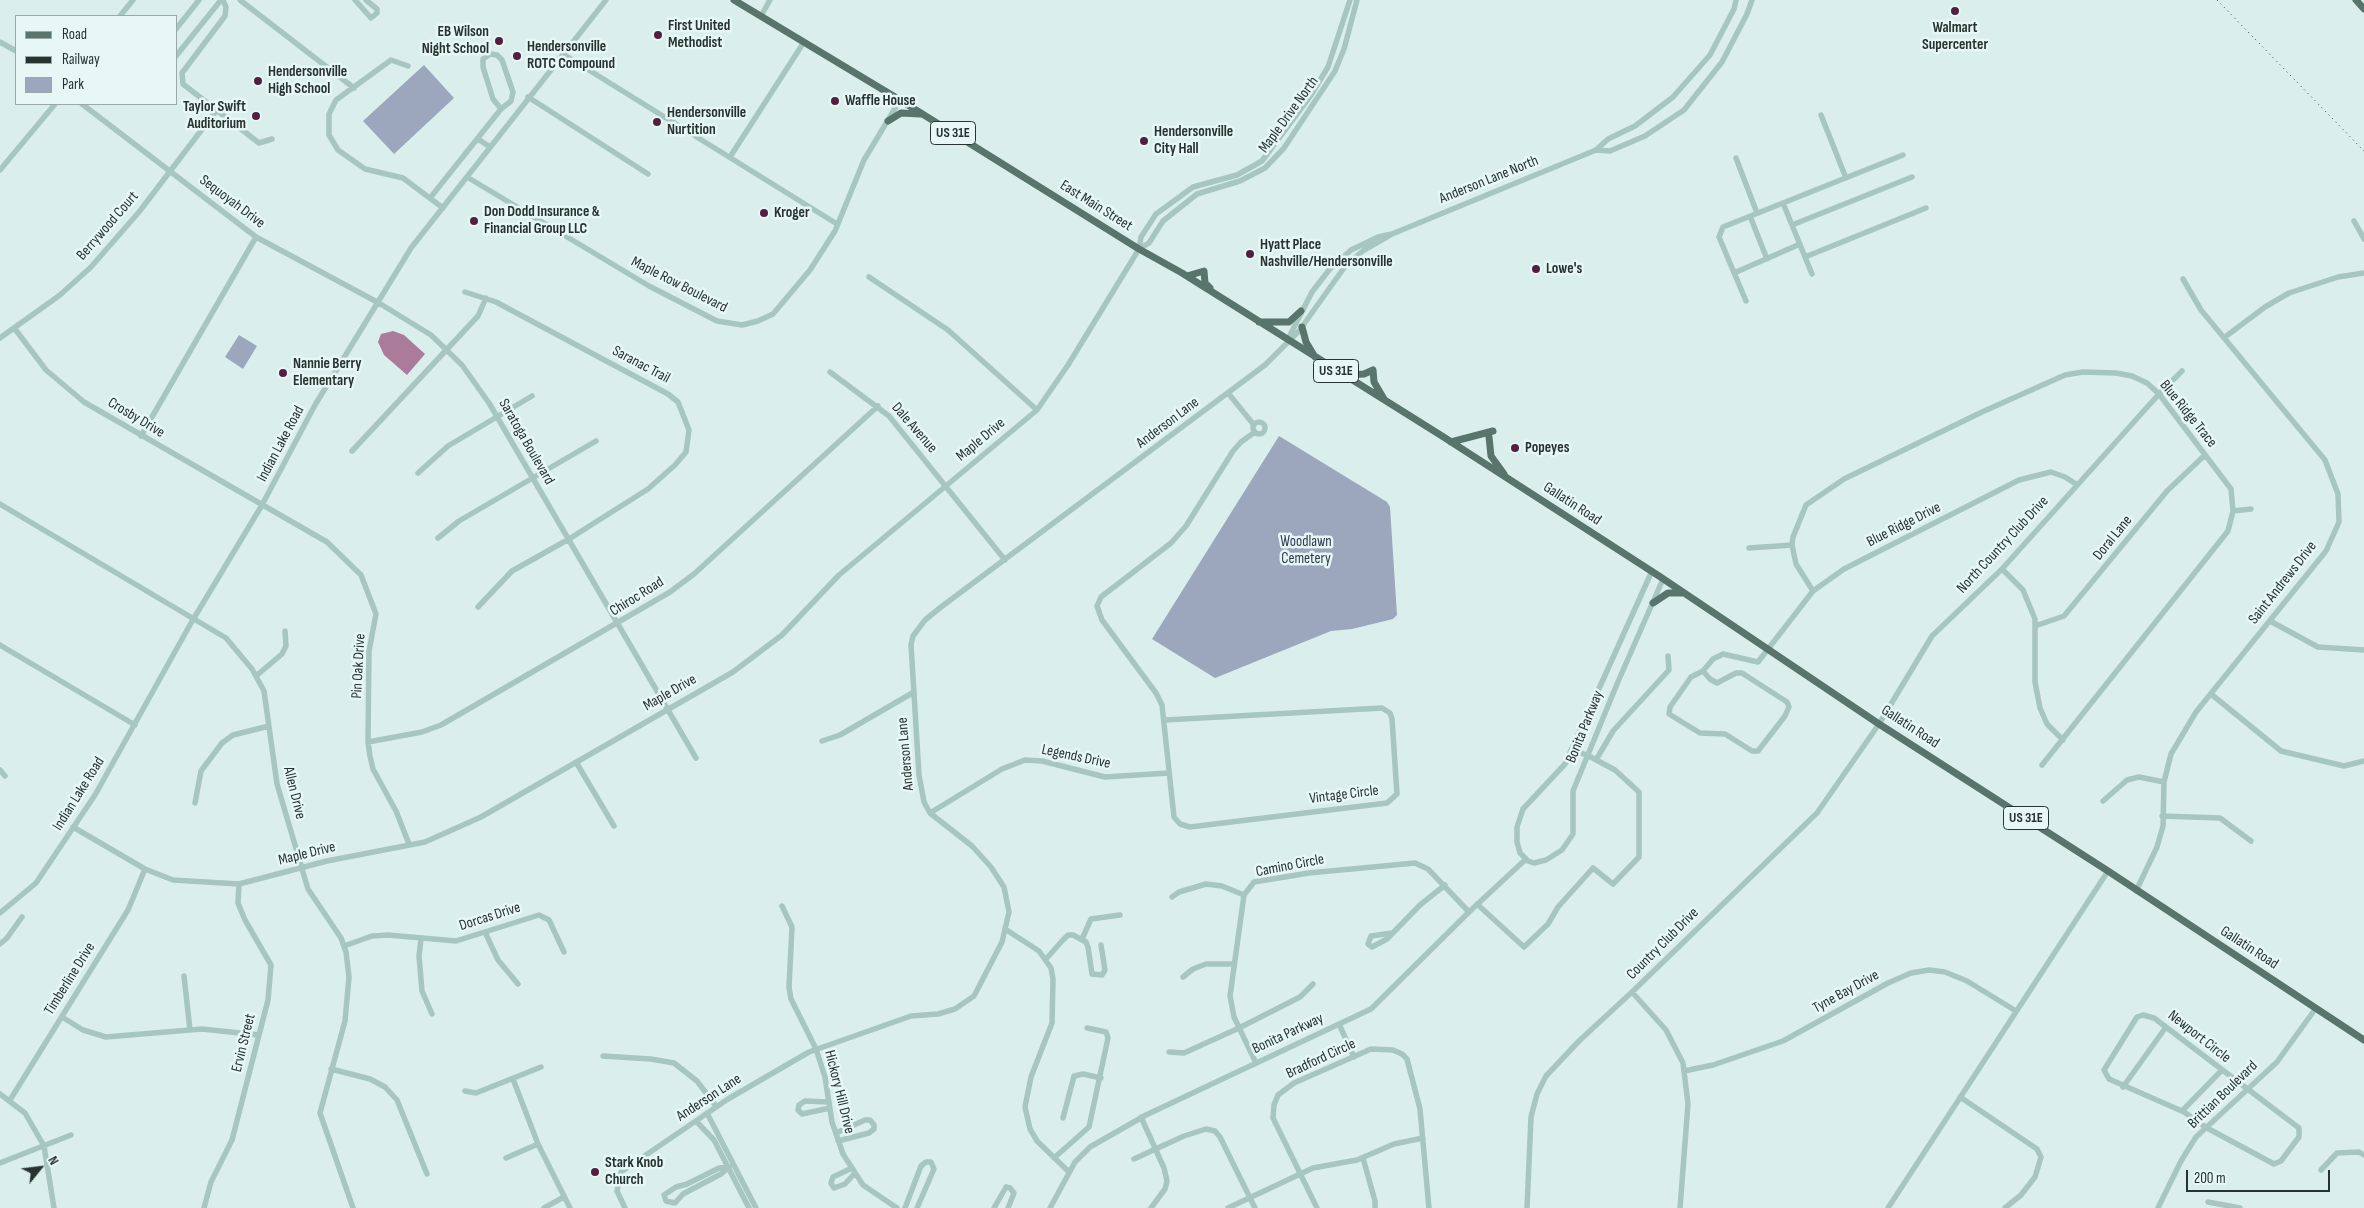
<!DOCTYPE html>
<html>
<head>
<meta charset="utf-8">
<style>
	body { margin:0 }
	#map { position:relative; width:2364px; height:1208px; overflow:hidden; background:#daefec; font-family:"Sofia Sans Condensed",sans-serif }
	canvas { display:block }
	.legend { position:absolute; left:15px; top:15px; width:162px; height:90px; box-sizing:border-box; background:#e6f7f5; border:1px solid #9aa9a6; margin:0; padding:6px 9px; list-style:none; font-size:15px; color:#27332f }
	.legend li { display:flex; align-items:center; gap:10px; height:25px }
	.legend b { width:25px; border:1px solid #9aa9a6 }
	.north { position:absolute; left:15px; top:1143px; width:50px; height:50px; -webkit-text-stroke:4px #e6f7f5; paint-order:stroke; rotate:61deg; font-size:14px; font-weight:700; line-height:20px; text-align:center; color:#27332f }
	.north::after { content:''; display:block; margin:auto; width:18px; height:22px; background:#27332f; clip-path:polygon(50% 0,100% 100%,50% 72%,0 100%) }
	.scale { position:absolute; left:2186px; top:1170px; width:144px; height:22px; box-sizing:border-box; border:2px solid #27332f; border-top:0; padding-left:6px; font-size:15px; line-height:18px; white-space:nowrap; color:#27332f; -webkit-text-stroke:4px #e6f7f5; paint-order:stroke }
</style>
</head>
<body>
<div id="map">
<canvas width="2364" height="1208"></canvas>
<ul class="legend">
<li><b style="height:6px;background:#59746b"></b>Road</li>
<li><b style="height:6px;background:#27332f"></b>Railway</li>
<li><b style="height:14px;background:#9ca7bd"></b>Park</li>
</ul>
<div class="north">N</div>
<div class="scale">200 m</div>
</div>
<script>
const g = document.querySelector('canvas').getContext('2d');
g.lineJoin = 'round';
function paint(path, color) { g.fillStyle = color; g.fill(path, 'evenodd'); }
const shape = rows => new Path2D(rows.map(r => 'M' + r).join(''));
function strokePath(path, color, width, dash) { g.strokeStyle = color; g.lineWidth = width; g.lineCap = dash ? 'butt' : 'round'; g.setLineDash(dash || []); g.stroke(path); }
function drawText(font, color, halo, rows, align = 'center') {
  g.font = font + ' "Sofia Sans Condensed",sans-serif'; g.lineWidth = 5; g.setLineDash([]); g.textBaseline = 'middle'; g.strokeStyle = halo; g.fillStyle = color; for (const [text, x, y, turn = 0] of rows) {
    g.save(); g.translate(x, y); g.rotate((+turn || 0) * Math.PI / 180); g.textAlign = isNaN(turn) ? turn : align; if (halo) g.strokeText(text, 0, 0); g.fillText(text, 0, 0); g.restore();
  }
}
paint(shape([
	[424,65,454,98,394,154,363,121],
	[239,335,257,346,243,369,225,357],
	[1279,436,1387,502,1390,507,1397,615,1393,619,1352,629,1331,631,1215,678,1152,639]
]), '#9ca7bd');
paint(shape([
	[393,331,404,335,425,354,407,375,384,355,378,342,381,334]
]), '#aa7c99');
strokePath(shape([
	[223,0,226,7,225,16,182,73,183,84,259,143,272,139],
	[240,0,354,88],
	[355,0,371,18,377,13,377,9,366,0],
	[120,16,133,0],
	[761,16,770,0],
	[176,29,199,0],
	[0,42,16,51],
	[563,54,837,224],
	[176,56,221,0],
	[408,66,391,60,336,100,329,114,329,135,338,150,365,169,403,178,443,208],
	[528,97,648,174],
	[82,104,256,237,379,303,431,335,462,365,489,403,696,758],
	[1821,115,1846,178],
	[478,139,490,147],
	[1596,150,1610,151,1645,136,1684,110,1722,62,1747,14,1752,0],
	[730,157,804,42],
	[1736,158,1757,213],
	[0,170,55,104],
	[467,177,649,286,717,321,742,325,758,321,773,314,810,270,835,231,864,160,900,100],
	[430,198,501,109,511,101,513,92,502,60,497,55,490,54,483,59,483,67,493,99,501,109],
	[1783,203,1812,274],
	[1750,216,1767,259],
	[2354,221,2364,239],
	[1792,225,1912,177],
	[1139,249,1141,237,1156,214,1193,187,1237,175,1262,161,1311,95,1328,67,1350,0],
	[1805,257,1926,208],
	[1734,273,1800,244],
	[869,277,948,330,1037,410],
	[465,292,496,302,668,394,678,402,689,430,686,452,675,465,648,489,569,539,512,571,478,607],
	[1746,301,1719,237,1723,227,1903,155],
	[15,329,46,370,84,402,327,542,361,575,376,614,369,651,368,742,370,756,373,769,396,811,409,844],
	[2225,337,2265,307,2289,293,2338,277,2364,273],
	[0,338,60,295,91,267,139,212,216,111],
	[1288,339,1312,292,1329,270,1351,250,1378,237,1392,234,1596,150,1608,139,1635,126,1673,97,1710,55,1734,9,1736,0],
	[830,372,889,416,1005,560],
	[1228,393,1254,425],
	'1253 428a6 6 0 1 1 12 0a6 6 0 1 1-12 0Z',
	[141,436,256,237],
	[352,451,478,316,486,298],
	[418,473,448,446,532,396],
	[0,504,226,638,252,669,264,691,277,784,308,889,341,938,346,952,349,977,345,1021,320,1113,353,1208],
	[2233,511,2251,509],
	[438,538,459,521,596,441],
	[1749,548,1792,545],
	[2002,569,2023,590,2035,619,2035,682,2040,708,2047,724,2063,740],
	[1652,571,1565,764,1523,809,1517,827,1517,842,1520,853,1528,861,1534,863,1546,860,1562,850,1573,834,1573,791,1617,684,1663,579],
	[1813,591,1796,564,1792,545,1793,537,1806,505,1844,479,1982,412,2065,375,2083,372,2116,373,2132,376,2147,383,2159,394,2231,489,2233,511,2228,531,2042,765],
	[2270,621,2318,647,2364,650],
	[2035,626,2064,616,2167,491,2205,455],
	[0,645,135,725],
	[1703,671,1691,677,1670,707,1669,714,1700,733,1725,734,1752,751,1758,751,1785,716,1789,707,1787,702,1742,673,1736,673,1717,683,1710,679,1703,671,1713,659,1723,654,1758,662,1813,591,1844,569,2019,480,2051,472,2065,477,2076,484],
	[256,676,282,654,286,646,285,631],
	[2211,694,2281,751,2344,766,2364,761],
	[1165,720,1382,708,1390,713,1392,719,1397,794,1387,803,1190,827,1180,824,1174,817,1162,705,1156,693,1102,620,1097,606,1101,597,1171,543,1186,526,1233,451,1241,442,1255,432],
	[822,741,840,735,914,692],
	[368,742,422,732,441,725,670,592,694,574,878,406],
	[1596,760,1613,731,1669,670,1668,656],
	[576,762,614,826],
	[0,770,5,776],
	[2103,801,2127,780,2139,777,2164,782],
	[195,803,201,771,222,743,233,735,269,726],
	[930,813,1002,769,1025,760,1042,761,1105,777,1169,773],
	[2162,816,2220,818,2251,841],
	[73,827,145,869,173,880,239,884,327,861,425,842,481,817,733,672,782,635,839,575,1037,410,1068,365,1139,249,1149,243,1163,221,1197,194,1240,181,1265,168,1284,148,1335,71,1344,49,1357,0],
	[2136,891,2157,847,2163,826,2164,782,2171,754,2196,712,2326,551,2339,522,2338,494,2325,460,2201,310,2183,279],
	[1172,897,1179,892,1206,884,1222,886,1244,895],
	[1477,904,1524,947,1548,924,1558,907,1593,868,1613,884,1639,857,1639,792,1615,770,1587,755,1571,750],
	[782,906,792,927,789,987,791,999,816,1049,825,1077,832,1122,843,1154,863,1185,897,1208],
	[0,913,36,883,95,795,191,623,262,505,315,405,411,248,606,0],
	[1005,929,1039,951,1051,968,1053,979,1052,1023,1031,1077,1025,1107,1030,1129,1037,1141,1069,1172],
	[485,932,498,960,518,984],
	[1392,933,1371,936,1368,944,1372,947,1387,939,1420,905,1445,885],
	[421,939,419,956,422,991,432,1014],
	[1082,939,1091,919,1120,915],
	[0,944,7,938,22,917],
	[344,946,372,936,388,935,456,941,539,915,549,920,564,952],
	[1046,959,1062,941,1068,935,1073,935,1086,942,1088,947,1092,974,1102,975,1105,970,1101,945],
	[184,976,190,1030],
	[1183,977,1193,969,1206,964,1234,964],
	[1632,992,1666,1030,1683,1063,1688,1104,1680,1208],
	[2143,1015,2154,1018,2299,1128,2299,1137,2281,1161,2274,1164,2207,1128,2184,1112,2109,1079,2104,1070,2137,1017,2143,1015],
	[62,1017,83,1030,106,1037,202,1029,259,1035],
	[1339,1024,1354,1057],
	[1169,1052,1184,1053,1239,1028,1300,997,1313,984],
	[603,1056,651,1059,674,1063,697,1081,716,1106],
	[1256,1063,1234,1017,1230,996,1244,895,1254,882,1309,873,1415,863,1428,869,1469,912],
	[331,1069,370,1079,385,1087,397,1100,427,1174],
	[1684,1071,1713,1065,1783,1041,1888,983,1911,973,1929,970,1945,972,1967,981,2016,1011],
	[513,1079,538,1144,570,1208],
	[2123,1087,2166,1027],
	[465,1091,476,1093,541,1067],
	[0,1094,25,1113,44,1146,54,1208],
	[1960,1097,2037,1149,2041,1157,2035,1177,2021,1195,2005,1208],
	[10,1100,128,910,145,869],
	[829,1102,805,1101,799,1105,798,1110,802,1114,830,1108],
	[2182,1111,2222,1070],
	[707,1113,756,1208],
	[1141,1117,1164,1168,1167,1181,1165,1189,1151,1208],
	[1063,1118,1074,1076,1083,1074,1101,1078],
	[696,1121,714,1140,749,1208],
	[836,1133,865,1120,870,1120,874,1125,874,1129,869,1133,838,1141],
	[506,1158,538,1144],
	[1054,1158,1089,1127,1108,1038,1106,1032,1087,1028],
	[1363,1158,1375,1201,1375,1208],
	[1134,1159,1184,1136,1206,1129,1215,1131,1220,1137,1255,1208],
	[0,1163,71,1135],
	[729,1167,721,1174,683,1194,675,1203,666,1201,664,1195,676,1187,687,1184,719,1168,729,1167],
	[852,1168,833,1177,831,1183,834,1188,845,1184,855,1173],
	[2321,1170,2337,1153,2359,1152,2364,1155],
	[2208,1202,2240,1208],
	[204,1208,211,1182,232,1140,268,1000,271,965,245,920,238,903,239,884],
	[544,1208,564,1197],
	[625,1208,617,1191,621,1172,728,1099,809,1052,911,1016,938,1014,955,1009,974,996,1002,942,1009,912,1004,887,991,867,972,846,930,813,924,802,919,775,911,645,913,636,925,620,941,607,1265,365,1299,331,1346,265,1364,250,1392,234],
	[905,1208,921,1166,926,1162,931,1162,934,1169,917,1208],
	[994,1208,1006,1187,1010,1188,1014,1193,1008,1208],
	[1050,1208,1075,1162,1090,1147,1146,1115,1371,1009,1469,912,1526,859],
	[1228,1208,1313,1168,1357,1160,1394,1144,1423,1138],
	[1317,1208,1273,1118,1274,1105,1278,1095,1294,1083,1371,1049,1393,1050,1402,1054,1407,1059,1420,1109,1429,1208],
	[1527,1208,1531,1117,1537,1094,1546,1076,1579,1041,1632,992,1817,813,1879,724,1932,636,2002,569,2159,394,2182,371],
	[1888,1208,2108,871],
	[2158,1208,2181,1161,2196,1137,2277,1062,2316,1008]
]), '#a7c6bf', 5.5);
strokePath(shape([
	[734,0,900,100,1139,249,1182,273,1442,436,1659,576,1879,724,2108,871,2364,1040],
	[2356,0,2364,9],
	[888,121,901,113,920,114],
	[1187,276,1204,271,1205,283,1210,288],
	[1259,322,1289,322,1301,311],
	[1302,327,1306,342,1315,357],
	[1343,375,1364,374,1373,370,1374,382,1384,399],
	[1489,437,1491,456,1504,474],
	[1451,442,1493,431],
	[1653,603,1668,593,1684,593]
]), '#59746b', 7);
strokePath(shape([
	[2217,0,2364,151]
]), '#27332f', 1, [1, 4]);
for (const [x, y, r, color] of [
	[1955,11,5,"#51203e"],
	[658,35,5,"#51203e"],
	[499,41,5,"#51203e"],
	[517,56,5,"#51203e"],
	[258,81,5,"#51203e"],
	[835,101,5,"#51203e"],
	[256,116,5,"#51203e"],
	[657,122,5,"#51203e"],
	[1144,141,5,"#51203e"],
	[764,213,5,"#51203e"],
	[474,221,5,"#51203e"],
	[1250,254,5,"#51203e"],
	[1536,269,5,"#51203e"],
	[283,373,5,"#51203e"],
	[1515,448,5,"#51203e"],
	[595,1172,5,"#51203e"]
]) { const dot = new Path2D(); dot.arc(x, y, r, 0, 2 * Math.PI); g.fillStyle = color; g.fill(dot); strokePath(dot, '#e6f7f5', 2); }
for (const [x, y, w] of [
	[953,133,45],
	[1336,371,45],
	[2026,818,45]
]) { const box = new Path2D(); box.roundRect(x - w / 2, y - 11.5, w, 23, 4); g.fillStyle = '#e6f7f5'; g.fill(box); strokePath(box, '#27332f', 1); }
drawText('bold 14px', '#27332f', null, [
	["US 31E",953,133],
	["US 31E",1336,371],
	["US 31E",2026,818]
]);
drawText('bold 15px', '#27332f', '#e6f7f5', [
	["First United",668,26],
	["Methodist",668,43],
	["Walmart",1955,28,"center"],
	["Supercenter",1955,45,"center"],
	["EB Wilson",489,32,"right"],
	["Night School",489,49,"right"],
	["Hendersonville",527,47],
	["ROTC Compound",527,64],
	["Hendersonville",268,72],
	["High School",268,89],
	["Waffle House",845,101],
	["Taylor Swift",246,107,"right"],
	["Auditorium",246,124,"right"],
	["Hendersonville",667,113],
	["Nurtition",667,130],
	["Hendersonville",1154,132],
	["City Hall",1154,149],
	["Don Dodd Insurance &",484,212],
	["Financial Group LLC",484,229],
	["Kroger",774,213],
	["Hyatt Place",1260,245],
	["Nashville/Hendersonville",1260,262],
	["Lowe's",1546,269],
	["Nannie Berry",293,364],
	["Elementary",293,381],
	["Popeyes",1525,448],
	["Stark Knob",605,1163],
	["Church",605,1180]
], 'left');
drawText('15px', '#27332f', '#e6f7f5', [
	["Maple Drive North",1289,115,-54],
	["Anderson Lane North",1489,180,-22],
	["Sequoyah Drive",232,202,37],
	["East Main Street",1096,206,32],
	["Berrywood Court",108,226,-49],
	["Maple Row Boulevard",679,285,27],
	["Saranac Trail",641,365,28],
	["Blue Ridge Trace",2188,414,51],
	["Crosby Drive",136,418,31],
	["Anderson Lane",1168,423,-37],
	["Dale Avenue",914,428,49],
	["Maple Drive",981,440,-40],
	["Saratoga Boulevard",526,442,60],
	["Indian Lake Road",281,444,-62],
	["Gallatin Road",1572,504,33],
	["Blue Ridge Drive",1904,525,-27],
	["Doral Lane",2113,538,-51],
	["North Country Club Drive",2003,545,-47],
	["Saint Andrews Drive",2283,583,-52],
	["Chiroc Road",637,597,-32],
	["Pin Oak Drive",359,666,-87],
	["Maple Drive",670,693,-30],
	["Bonita Parkway",1585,727,-68],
	["Gallatin Road",1910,727,33],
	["Anderson Lane",906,754,-95],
	["Legends Drive",1076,757,12],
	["Allen Drive",294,793,76],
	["Indian Lake Road",79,794,-58],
	["Vintage Circle",1344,795,-7],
	["Maple Drive",307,854,-14],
	["Camino Circle",1290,866,-11],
	["Dorcas Drive",490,917,-18],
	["Country Club Drive",1663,944,-45],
	["Gallatin Road",2249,948,33],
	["Timberline Drive",70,979,-58],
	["Tyne Bay Drive",1846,992,-29],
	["Bonita Parkway",1288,1034,-25],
	["Newport Circle",2199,1037,38],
	["Ervin Street",244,1043,-76],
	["Bradford Circle",1321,1059,-25],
	["Hickory Hill Drive",839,1092,76],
	["Brittian Boulevard",2223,1095,-44],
	["Anderson Lane",709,1098,-33]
]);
drawText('15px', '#2d384f', '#e6f7f5', [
	["Woodlawn",1306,542],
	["Cemetery",1306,559]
]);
</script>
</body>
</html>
